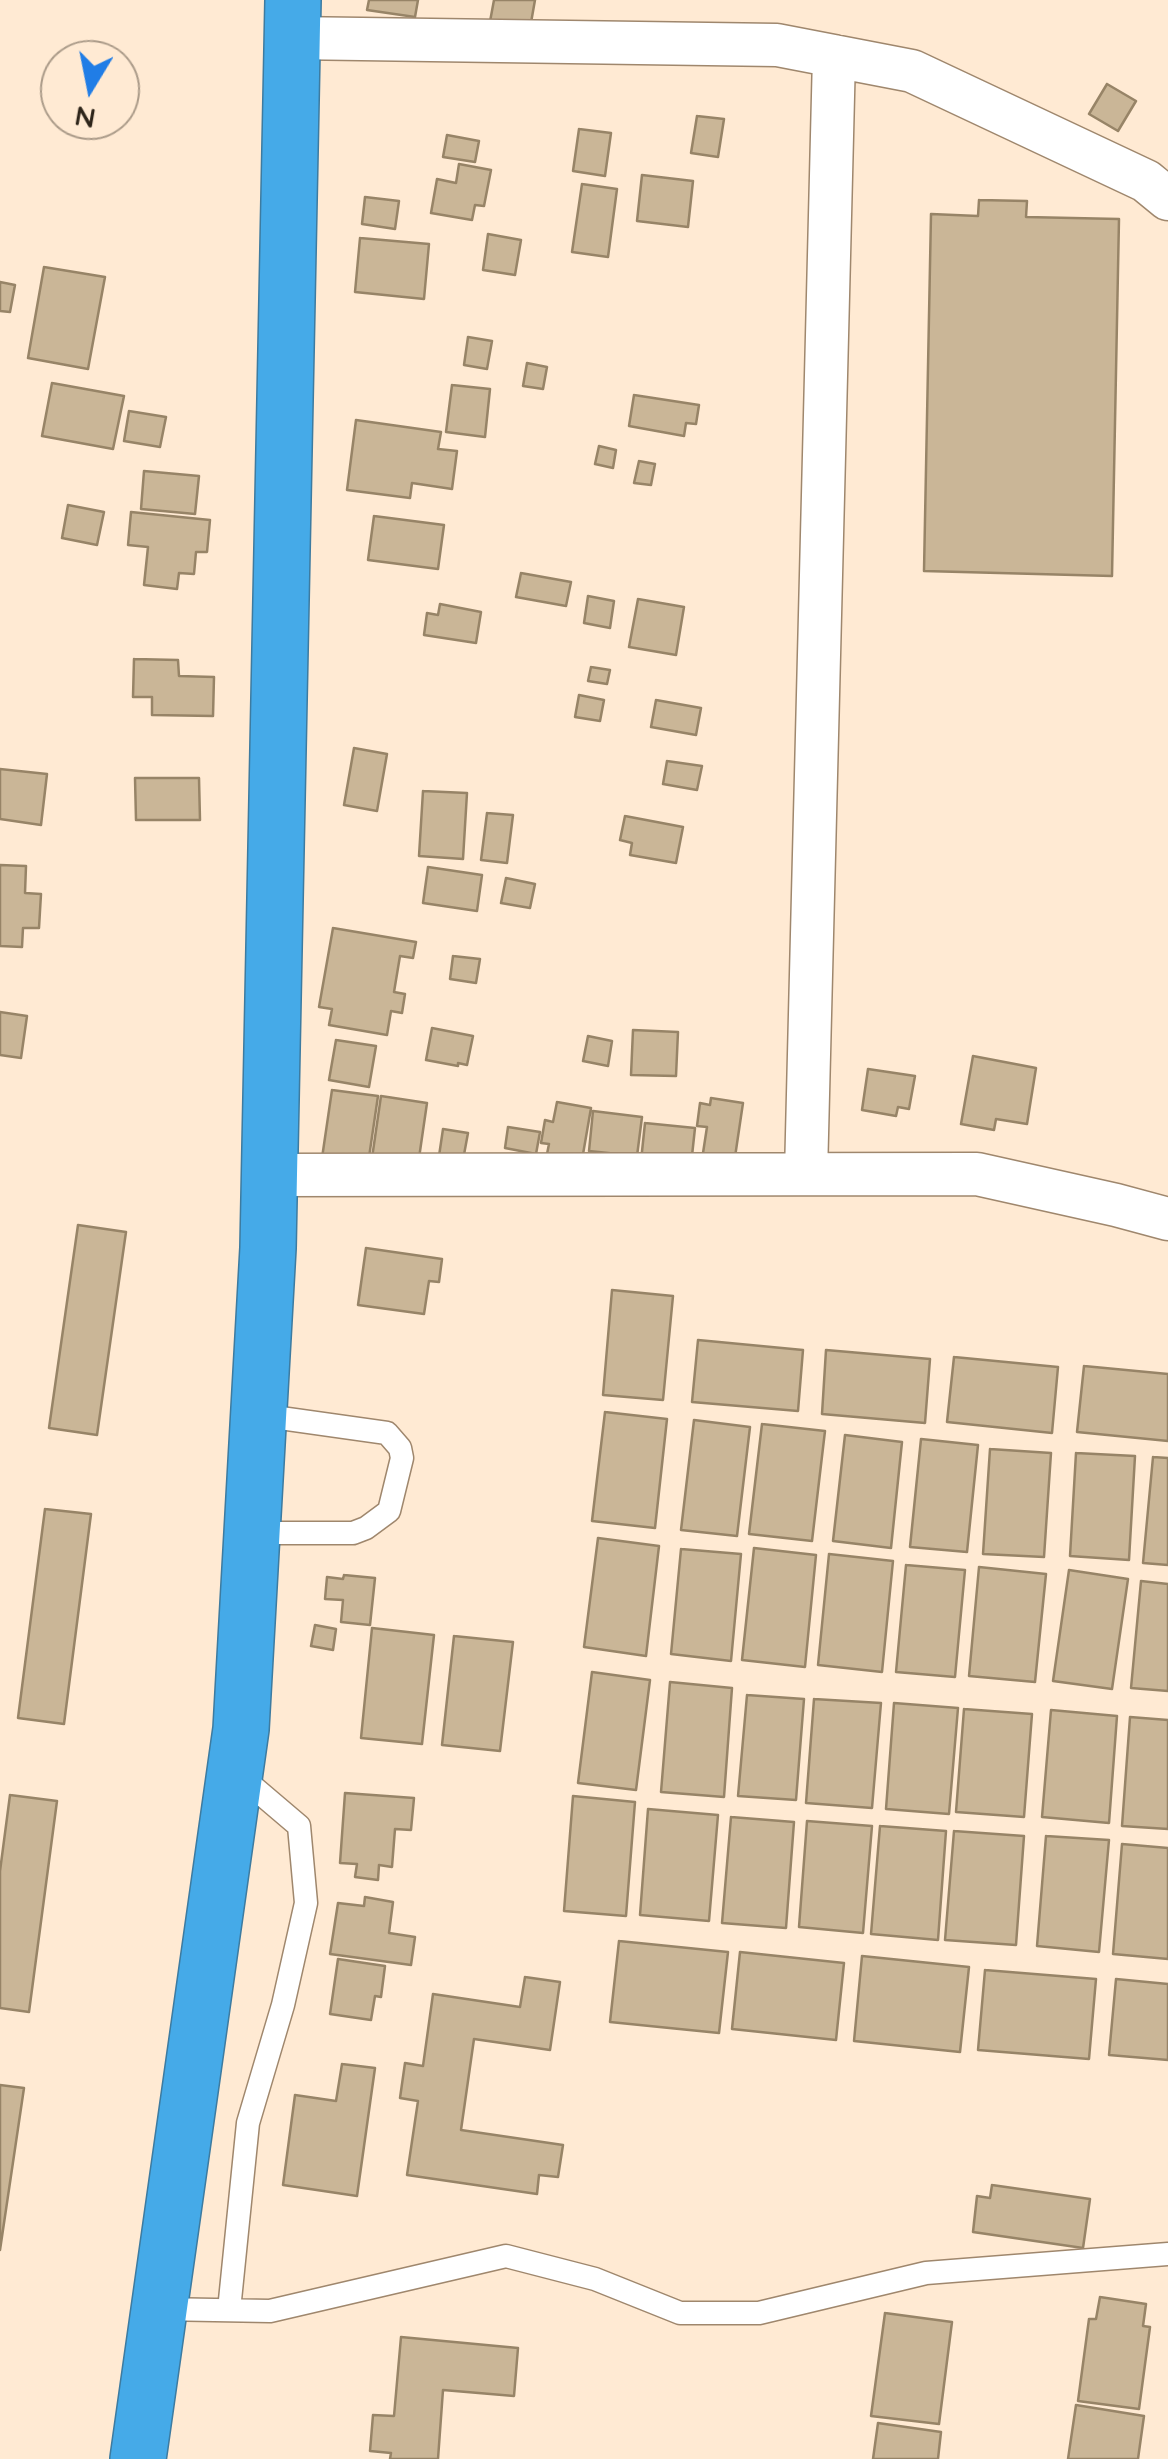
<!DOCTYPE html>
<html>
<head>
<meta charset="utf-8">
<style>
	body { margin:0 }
	#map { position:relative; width:1168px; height:2459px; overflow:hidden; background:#ffead3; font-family:Quicksand,sans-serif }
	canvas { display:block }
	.north { position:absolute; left:40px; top:40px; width:100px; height:100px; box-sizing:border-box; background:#ffead3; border:2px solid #ab9b89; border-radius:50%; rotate:190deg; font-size:28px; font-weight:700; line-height:40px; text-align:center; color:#2e251a }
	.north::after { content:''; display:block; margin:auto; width:35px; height:45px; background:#207de6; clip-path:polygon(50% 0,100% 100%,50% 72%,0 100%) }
</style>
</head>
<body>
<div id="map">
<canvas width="1168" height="2459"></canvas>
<div class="north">N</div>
</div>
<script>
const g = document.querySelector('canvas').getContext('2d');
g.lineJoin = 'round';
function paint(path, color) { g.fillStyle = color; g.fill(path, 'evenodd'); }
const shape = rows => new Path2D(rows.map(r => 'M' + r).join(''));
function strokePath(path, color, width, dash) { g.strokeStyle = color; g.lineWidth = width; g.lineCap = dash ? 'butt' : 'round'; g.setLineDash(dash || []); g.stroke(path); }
const building = shape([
	[369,0,418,0,415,17,367,10,369,0],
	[494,0,535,0,529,34,489,27,494,0],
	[1107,84,1136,101,1118,131,1089,114,1107,84],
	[697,116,724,119,718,157,691,153,697,116],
	[579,129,611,133,605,176,573,171,579,129],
	[447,135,479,141,475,162,443,157,447,135],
	[459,164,491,170,484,206,475,205,472,220,431,213,437,179,456,183,459,164],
	[642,175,693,181,688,227,637,221,642,175],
	[582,184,617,189,608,257,572,252,582,184],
	[365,197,399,201,395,229,362,224,365,197],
	[979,200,1027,201,1026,217,1119,219,1112,576,924,571,931,214,978,216,979,200],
	[488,234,521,240,515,275,483,270,488,234],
	[360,238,429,244,424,299,355,292,360,238],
	[44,267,105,277,88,369,28,358,44,267],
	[0,282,15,285,10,312,0,311,0,282],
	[468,337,492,341,487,369,464,365,468,337],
	[527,363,547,367,543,389,523,386,527,363],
	[52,383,124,396,113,449,42,436,52,383],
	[452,385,490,389,485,437,446,432,452,385],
	[634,395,699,405,696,424,686,423,684,436,629,426,634,395],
	[129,411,166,417,160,447,124,441,129,411],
	[356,420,441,432,438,449,457,451,452,489,412,483,410,498,347,490,356,420],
	[599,446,616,450,613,468,595,464,599,446],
	[639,461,655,464,651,485,634,483,639,461],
	[144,471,199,476,195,514,141,509,144,471],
	[68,505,104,512,97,545,62,538,68,505],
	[131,512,210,520,207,552,196,552,194,574,179,573,177,589,144,585,148,547,128,545,131,512],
	[374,516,444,525,438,569,368,560,374,516],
	[521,573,571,582,566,606,516,597,521,573],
	[588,596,614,601,610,628,584,623,588,596],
	[638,599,684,607,676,655,629,647,638,599],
	[440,604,481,612,476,643,424,635,427,613,438,615,440,604],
	[134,659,178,660,179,676,214,677,213,716,152,715,152,697,133,697,134,659],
	[591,667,610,670,607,684,588,681,591,667],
	[579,695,604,700,600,721,575,717,579,695],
	[656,700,701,708,696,735,651,727,656,700],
	[354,748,387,754,377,811,344,805,354,748],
	[667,761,702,766,697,790,663,784,667,761],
	[0,769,47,774,41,825,0,819,0,769],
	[135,778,199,778,200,820,136,820,135,778],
	[423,791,467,793,463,859,419,856,423,791],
	[487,813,513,815,507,863,481,860,487,813],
	[625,816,683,827,676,863,630,855,632,843,620,840,625,816],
	[0,865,26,866,25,893,41,894,39,928,23,928,22,947,0,946,0,865],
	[428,867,482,875,477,911,423,903,428,867],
	[506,878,535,884,530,908,501,903,506,878],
	[333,928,416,942,413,958,400,956,394,992,405,994,402,1013,391,1011,387,1035,329,1025,332,1009,319,1007,333,928],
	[453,956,480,959,476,983,450,979,453,956],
	[0,1012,27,1016,21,1058,0,1055,0,1012],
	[432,1028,473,1036,467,1065,458,1063,458,1066,426,1060,432,1028],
	[633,1030,678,1032,676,1076,631,1075,633,1030],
	[588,1036,612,1041,608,1066,583,1061,588,1036],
	[336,1040,376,1046,369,1087,329,1080,336,1040],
	[973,1056,1036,1068,1027,1124,996,1119,994,1130,961,1124,973,1056],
	[868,1069,915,1076,909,1109,898,1107,896,1116,862,1110,868,1069],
	[332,1090,378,1096,368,1164,322,1158,332,1090],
	[381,1096,427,1103,418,1165,372,1158,381,1096],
	[711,1098,743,1103,735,1157,703,1153,707,1127,697,1126,700,1103,710,1105,711,1098],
	[557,1102,591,1108,582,1160,547,1154,549,1144,541,1143,545,1120,553,1122,557,1102],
	[593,1111,642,1117,637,1156,589,1151,593,1111],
	[645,1123,695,1128,691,1165,641,1161,645,1123],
	[508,1127,540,1132,536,1154,505,1148,508,1127],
	[443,1129,468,1133,463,1160,439,1156,443,1129],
	[78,1225,126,1232,97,1435,49,1428,78,1225],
	[366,1248,442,1259,439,1282,429,1281,424,1314,358,1305,366,1248],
	[612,1290,673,1296,663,1400,603,1395,612,1290],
	[698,1340,803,1350,798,1411,692,1402,698,1340],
	[826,1350,930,1359,925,1423,822,1414,826,1350],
	[954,1357,1058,1367,1052,1433,947,1422,954,1357],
	[1084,1366,1168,1374,1168,1441,1077,1432,1084,1366],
	[605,1412,667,1419,655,1528,592,1521,605,1412],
	[694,1420,750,1427,737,1536,681,1530,694,1420],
	[762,1424,825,1431,812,1541,749,1534,762,1424],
	[845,1435,902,1442,891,1548,833,1541,845,1435],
	[921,1439,978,1445,967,1552,910,1547,921,1439],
	[990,1449,1051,1453,1044,1557,983,1554,990,1449],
	[1076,1453,1135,1456,1129,1560,1070,1556,1076,1453],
	[1153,1457,1168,1458,1168,1565,1143,1563,1153,1457],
	[45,1509,91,1514,64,1724,18,1718,45,1509],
	[598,1538,659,1546,646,1656,584,1647,598,1538],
	[754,1548,816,1555,805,1667,742,1660,754,1548],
	[681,1549,741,1554,731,1661,671,1654,681,1549],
	[829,1554,893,1561,882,1672,818,1665,829,1554],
	[906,1565,965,1570,955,1677,896,1672,906,1565],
	[979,1567,1046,1574,1035,1682,969,1676,979,1567],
	[1069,1570,1128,1579,1112,1689,1053,1681,1069,1570],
	[344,1575,375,1578,370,1625,341,1622,343,1600,325,1599,327,1577,343,1579,344,1575],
	[1141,1581,1168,1584,1168,1691,1131,1688,1141,1581],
	[315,1625,336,1629,333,1650,311,1646,315,1625],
	[372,1628,434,1635,422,1744,361,1738,372,1628],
	[454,1636,513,1642,500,1751,442,1745,454,1636],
	[592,1672,650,1680,636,1790,578,1783,592,1672],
	[670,1682,732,1688,724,1797,661,1792,670,1682],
	[747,1695,804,1699,796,1800,738,1796,747,1695],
	[814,1699,881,1703,872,1808,806,1803,814,1699],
	[894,1703,958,1708,949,1814,886,1809,894,1703],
	[964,1709,1032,1714,1024,1817,956,1812,964,1709],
	[1051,1710,1117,1716,1109,1823,1042,1817,1051,1710],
	[1130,1717,1168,1720,1168,1829,1122,1826,1130,1717],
	[345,1793,414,1798,411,1830,395,1829,392,1867,379,1865,378,1880,355,1877,357,1864,340,1863,345,1793],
	[10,1795,57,1801,29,2012,0,2008,0,1871,10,1795],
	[573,1796,635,1802,626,1916,564,1911,573,1796],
	[648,1809,718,1815,709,1921,640,1915,648,1809],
	[731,1817,794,1822,786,1928,722,1923,731,1817],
	[807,1821,872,1826,863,1933,799,1927,807,1821],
	[880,1826,946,1831,938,1940,871,1934,880,1826],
	[954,1831,1024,1836,1016,1945,945,1940,954,1831],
	[1046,1836,1109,1840,1099,1952,1037,1946,1046,1836],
	[1122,1844,1168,1848,1168,1959,1113,1954,1122,1844],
	[365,1897,393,1902,389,1933,415,1937,411,1965,330,1954,338,1903,364,1906,365,1897],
	[619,1941,728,1952,719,2033,610,2022,619,1941],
	[740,1952,844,1963,836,2040,732,2029,740,1952],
	[862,1956,969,1967,960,2052,854,2041,862,1956],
	[338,1959,385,1966,381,1997,375,1996,371,2020,330,2014,338,1959],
	[985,1970,1096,1979,1089,2059,978,2050,985,1970],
	[525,1977,560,1982,550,2050,474,2039,461,2130,563,2145,558,2177,539,2175,537,2194,407,2175,418,2101,400,2098,405,2063,423,2066,433,1994,520,2007,525,1977],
	[1116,1979,1168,1984,1168,2060,1109,2055,1116,1979],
	[342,2064,375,2068,357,2196,283,2185,295,2095,336,2101,342,2064],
	[0,2085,24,2088,0,2250,0,2085],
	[992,2185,1090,2199,1083,2248,973,2232,977,2196,990,2198,992,2185],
	[1100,2297,1146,2304,1143,2326,1150,2327,1139,2409,1078,2401,1089,2319,1096,2319,1100,2297],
	[885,2313,952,2322,939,2424,871,2416,885,2313],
	[401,2337,518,2348,514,2396,443,2390,438,2459,390,2459,391,2453,370,2451,373,2415,394,2416,401,2337],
	[1076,2405,1144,2416,1138,2459,1068,2459,1076,2405],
	[878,2423,941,2432,938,2459,873,2459,878,2423]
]);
paint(building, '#cab697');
strokePath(building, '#978467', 2.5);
const lane = shape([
	[252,1533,353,1533,366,1528,389,1511,402,1458,400,1448,387,1433,259,1415],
	[159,2309,270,2311,506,2256,595,2279,680,2313,759,2313,926,2273,1168,2254],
	[229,2310,248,2123,283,2005,306,1903,299,1826,239,1775]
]);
const street = shape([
	[292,38,777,45,912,71,1146,181,1168,199],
	[806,1174,834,56],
	[270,1175,977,1174,1116,1205,1168,1219]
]);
const highway = shape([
	[138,2459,241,1729,268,1248,293,0]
]);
strokePath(lane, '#9f876d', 25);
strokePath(street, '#9f876d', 45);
strokePath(highway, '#3d7ba0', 58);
strokePath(lane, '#fff', 22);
strokePath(street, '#fff', 42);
strokePath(highway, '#45aae8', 55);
</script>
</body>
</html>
